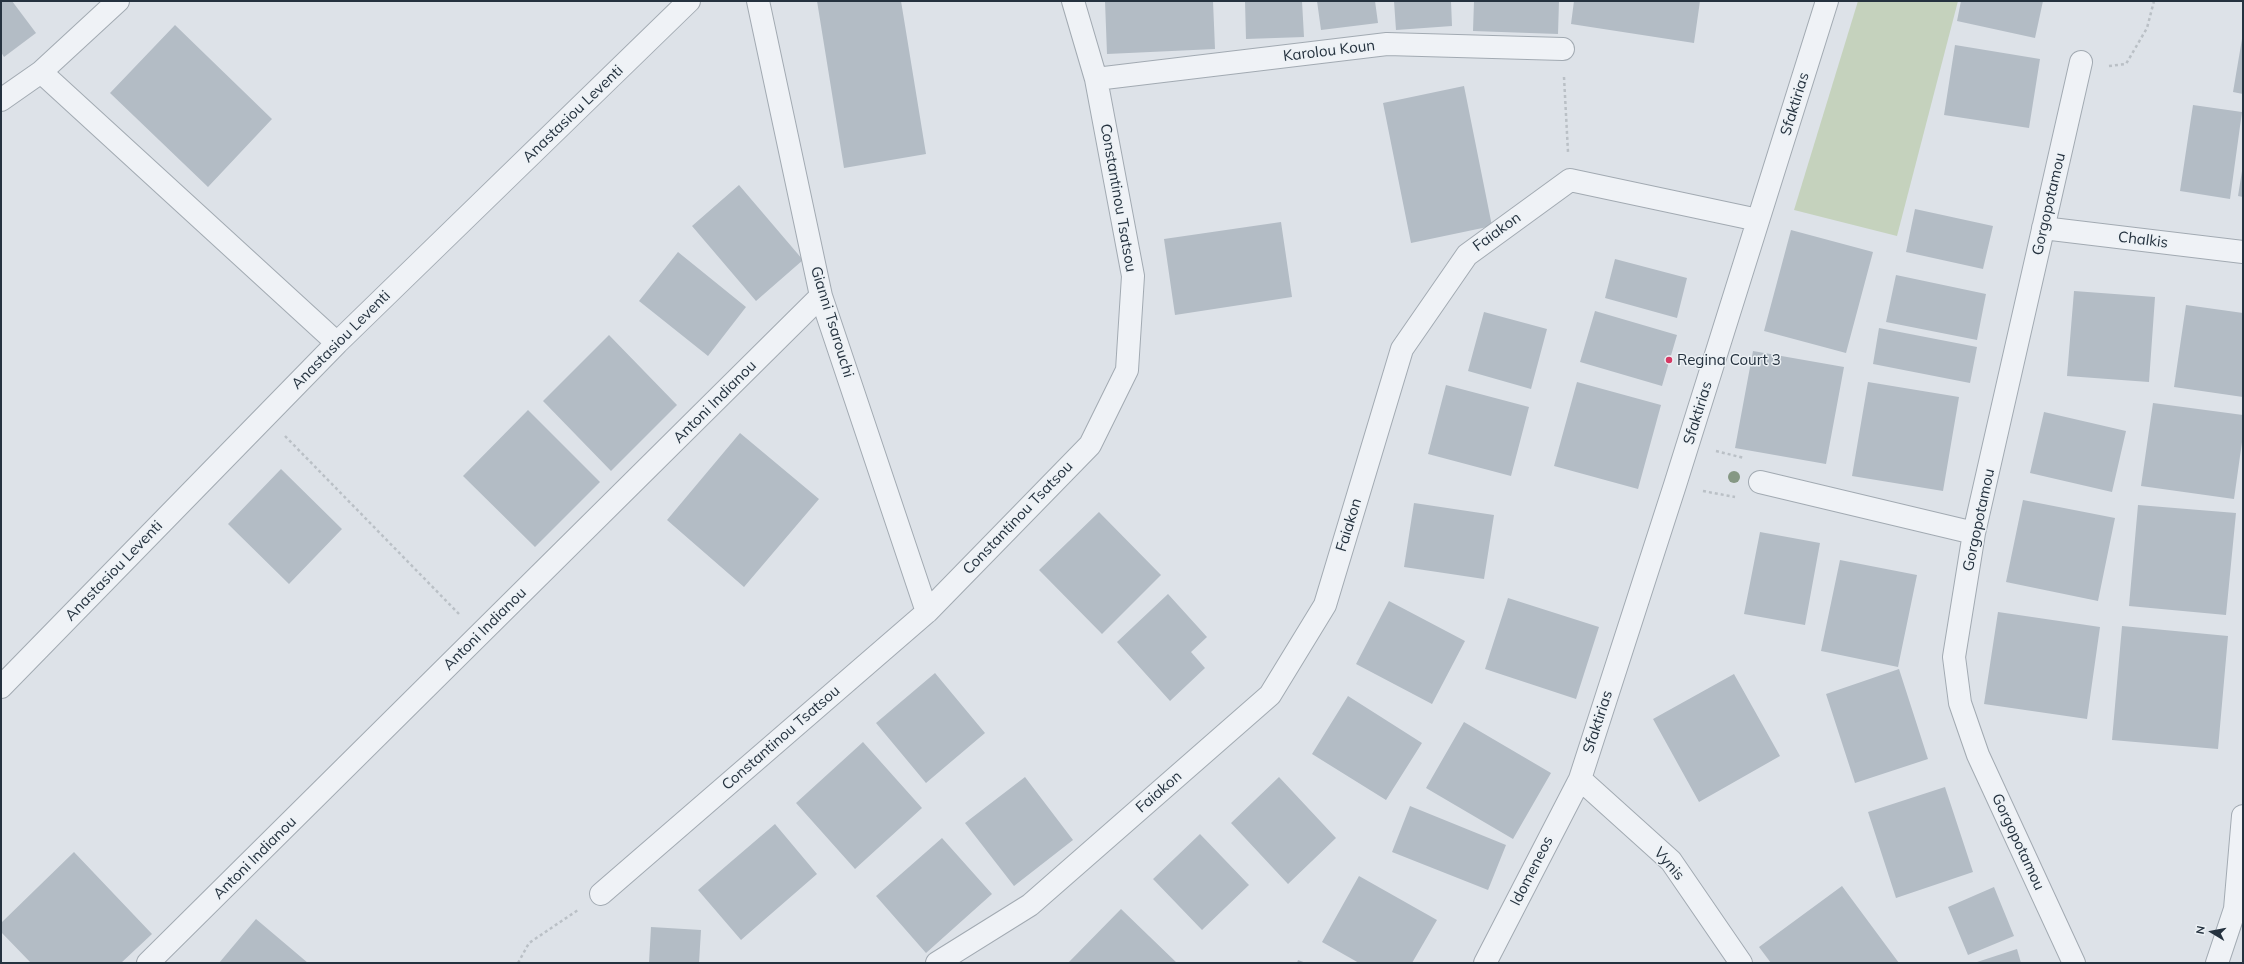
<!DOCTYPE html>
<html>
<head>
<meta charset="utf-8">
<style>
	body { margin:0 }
	#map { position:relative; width:2244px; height:964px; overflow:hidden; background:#dde2e8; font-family:Mulish,sans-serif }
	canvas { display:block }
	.frame { position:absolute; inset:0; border:2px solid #25323f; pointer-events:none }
	.north { position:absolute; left:2192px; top:912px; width:40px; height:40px; -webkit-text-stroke:3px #ecf1f5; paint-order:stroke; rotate:280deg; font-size:11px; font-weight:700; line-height:16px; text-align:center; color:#25323f }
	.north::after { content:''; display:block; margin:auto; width:14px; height:18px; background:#25323f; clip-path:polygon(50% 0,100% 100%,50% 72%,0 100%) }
</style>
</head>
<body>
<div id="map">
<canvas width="2244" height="964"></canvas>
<div class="frame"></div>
<div class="north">N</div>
</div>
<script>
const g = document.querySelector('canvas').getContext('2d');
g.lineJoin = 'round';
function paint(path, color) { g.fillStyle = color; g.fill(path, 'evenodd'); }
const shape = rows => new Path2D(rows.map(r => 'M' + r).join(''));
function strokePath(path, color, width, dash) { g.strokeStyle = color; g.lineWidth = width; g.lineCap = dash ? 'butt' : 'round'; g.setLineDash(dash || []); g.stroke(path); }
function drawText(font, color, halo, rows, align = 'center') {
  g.font = font + ' Mulish,sans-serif'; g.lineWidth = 3; g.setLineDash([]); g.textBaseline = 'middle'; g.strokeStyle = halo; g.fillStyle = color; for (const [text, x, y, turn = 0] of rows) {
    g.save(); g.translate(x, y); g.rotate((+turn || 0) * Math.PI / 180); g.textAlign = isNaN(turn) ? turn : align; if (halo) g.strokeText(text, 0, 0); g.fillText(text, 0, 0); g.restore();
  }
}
paint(shape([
	[1858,1,1958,1,1897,236,1794,210]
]), '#c5d2bd');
paint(shape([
	[1,1,12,1,36,33,4,57,1,52],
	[817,1,901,1,926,154,844,168],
	[1105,1,1213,1,1215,49,1107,54],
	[1245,1,1302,1,1304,37,1246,39],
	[1317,1,1375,1,1378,23,1321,30],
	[1394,1,1451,1,1452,26,1396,30],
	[1474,1,1559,1,1558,34,1473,31],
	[1574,1,1700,1,1694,43,1571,24],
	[1961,1,2043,1,2035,38,1957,21],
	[175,25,272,119,208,187,110,93],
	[2242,39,2243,39,2243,94,2233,92],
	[1955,45,2040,59,2029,128,1944,115],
	[1464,86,1492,226,1411,243,1383,103],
	[2193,105,2242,112,2230,199,2180,191],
	[2242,171,2243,171,2243,197,2238,196],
	[739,185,803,260,756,301,692,226],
	[1915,209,1993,226,1983,269,1906,252],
	[1281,222,1292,297,1175,315,1164,239],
	[1791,230,1873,252,1846,353,1764,331],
	[678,252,746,307,708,356,639,301],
	[1615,259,1687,278,1677,318,1605,298],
	[1896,275,1986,294,1977,340,1886,322],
	[2074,291,2155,297,2149,382,2067,376],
	[2186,305,2243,313,2243,397,2174,387],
	[1595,311,1677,335,1662,386,1580,362],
	[1484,312,1547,329,1531,389,1468,371],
	[1879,328,1977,347,1970,383,1873,364],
	[609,335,677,405,611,471,543,401],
	[1753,351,1844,367,1826,464,1735,448],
	[1577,382,1661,405,1638,489,1554,466],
	[1868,382,1959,397,1943,491,1852,476],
	[1446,385,1529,407,1511,476,1428,454],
	[2153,403,2243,415,2243,435,2234,499,2141,486],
	[528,410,600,482,535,547,463,476],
	[2044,412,2126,431,2112,492,2030,473],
	[740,433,819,499,744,587,667,520],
	[281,469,342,529,289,584,228,524],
	[2023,500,2115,518,2098,601,2006,582],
	[1414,503,1494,515,1484,579,1404,567],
	[2138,505,2236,513,2226,615,2129,606],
	[1099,512,1161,575,1102,634,1039,570],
	[1760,532,1820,543,1805,625,1744,614],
	[1840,560,1917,575,1898,667,1821,651],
	[1168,594,1207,637,1191,652,1205,668,1170,701,1117,642],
	[1508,598,1599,627,1576,699,1485,669],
	[1389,601,1465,641,1432,704,1356,664],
	[1998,612,2100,627,2087,719,1984,704],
	[2122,626,2228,636,2218,749,2112,740],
	[1899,669,1928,759,1855,783,1826,694],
	[935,673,985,733,926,783,876,723],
	[1734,674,1780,756,1699,802,1653,719],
	[1348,696,1422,743,1386,800,1312,754],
	[1464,722,1551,773,1513,839,1426,788],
	[863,742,922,808,855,869,796,803],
	[1025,777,1073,840,1014,886,965,823],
	[1279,777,1336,838,1288,884,1231,823],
	[1945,787,1973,872,1896,898,1868,812],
	[1410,806,1506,845,1488,890,1392,852],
	[775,824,817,874,741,940,698,890],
	[1200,834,1249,885,1202,930,1153,879],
	[942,838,992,894,926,953,876,896],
	[74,852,152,934,121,963,31,963,1,932,1,923],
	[1359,876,1437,920,1412,963,1359,963,1322,942],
	[1842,886,1899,963,1771,963,1759,947],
	[1994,887,2014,936,1968,955,1948,907],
	[1121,909,1177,963,1068,963],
	[256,919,308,963,219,963],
	[651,927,701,930,699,963,649,963],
	[2017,949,2021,963,1974,963],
	[1298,960,1306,963,1297,963]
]), '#b3bcc5');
const street = shape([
	[758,1,821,296,927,612],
	[41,72,337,343],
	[1096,79,1387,44,1563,49],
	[1,100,41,72,118,1],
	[2043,228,2243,252],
	[1760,482,1974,533],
	[1,687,337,343,689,1],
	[1580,779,1671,861,1741,963],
	[601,894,927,612,1090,445,1127,370,1133,276,1096,79,1073,1],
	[148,963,821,296],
	[937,963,1030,905,1270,695,1325,605,1402,349,1467,255,1570,180,1758,220],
	[1485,963,1580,779,1675,485,1827,1],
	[2074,963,1978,755,1960,703,1954,657,1974,533,2081,62],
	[2217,963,2235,909,2243,816]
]);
strokePath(street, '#a2aab2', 24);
strokePath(shape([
	[2109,66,2126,64,2147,28,2154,1],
	[1564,77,1568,152],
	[285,436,459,614],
	[1716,451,1744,458],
	[1703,491,1735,497],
	[518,963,529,943,578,910]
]), '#bac0c6', 2.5, [3, 3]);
strokePath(street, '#eff2f6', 22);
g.fillStyle = '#869884';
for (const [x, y] of [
	[1734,477]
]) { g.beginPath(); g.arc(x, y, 6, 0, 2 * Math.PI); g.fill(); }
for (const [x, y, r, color] of [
	[1669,360,4,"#d63863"]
]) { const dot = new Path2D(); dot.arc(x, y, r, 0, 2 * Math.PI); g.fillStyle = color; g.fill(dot); strokePath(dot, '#ecf1f5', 1.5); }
drawText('15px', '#25323f', '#ecf1f5', [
	["Karolou Koun",1329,51,-7],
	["Sfaktirias",1795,104,-73],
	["Anastasiou Leventi",573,114,-44],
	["Constantinou Tsatsou",1118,198,80],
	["Gorgopotamou",2049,204,-77],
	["Faiakon",1497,232,-36],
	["Chalkis",2143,240,7],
	["Gianni Tsarouchi",832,322,73],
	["Anastasiou Leventi",341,340,-45],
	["Antoni Indianou",715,402,-45],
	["Sfaktirias",1698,413,-73],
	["Constantinou Tsatsou",1018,518,-46],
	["Gorgopotamou",1979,520,-78],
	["Faiakon",1349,525,-73],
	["Anastasiou Leventi",114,571,-46],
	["Antoni Indianou",485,629,-45],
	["Sfaktirias",1598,722,-72],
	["Constantinou Tsatsou",781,738,-41],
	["Faiakon",1159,792,-41],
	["Gorgopotamou",2018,842,65],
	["Antoni Indianou",255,858,-45],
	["Vynis",1669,864,49],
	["Idomeneos",1532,871,-63]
]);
drawText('15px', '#25323f', '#ecf1f5', [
	["Regina Court 3",1677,360]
], 'left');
</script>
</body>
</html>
